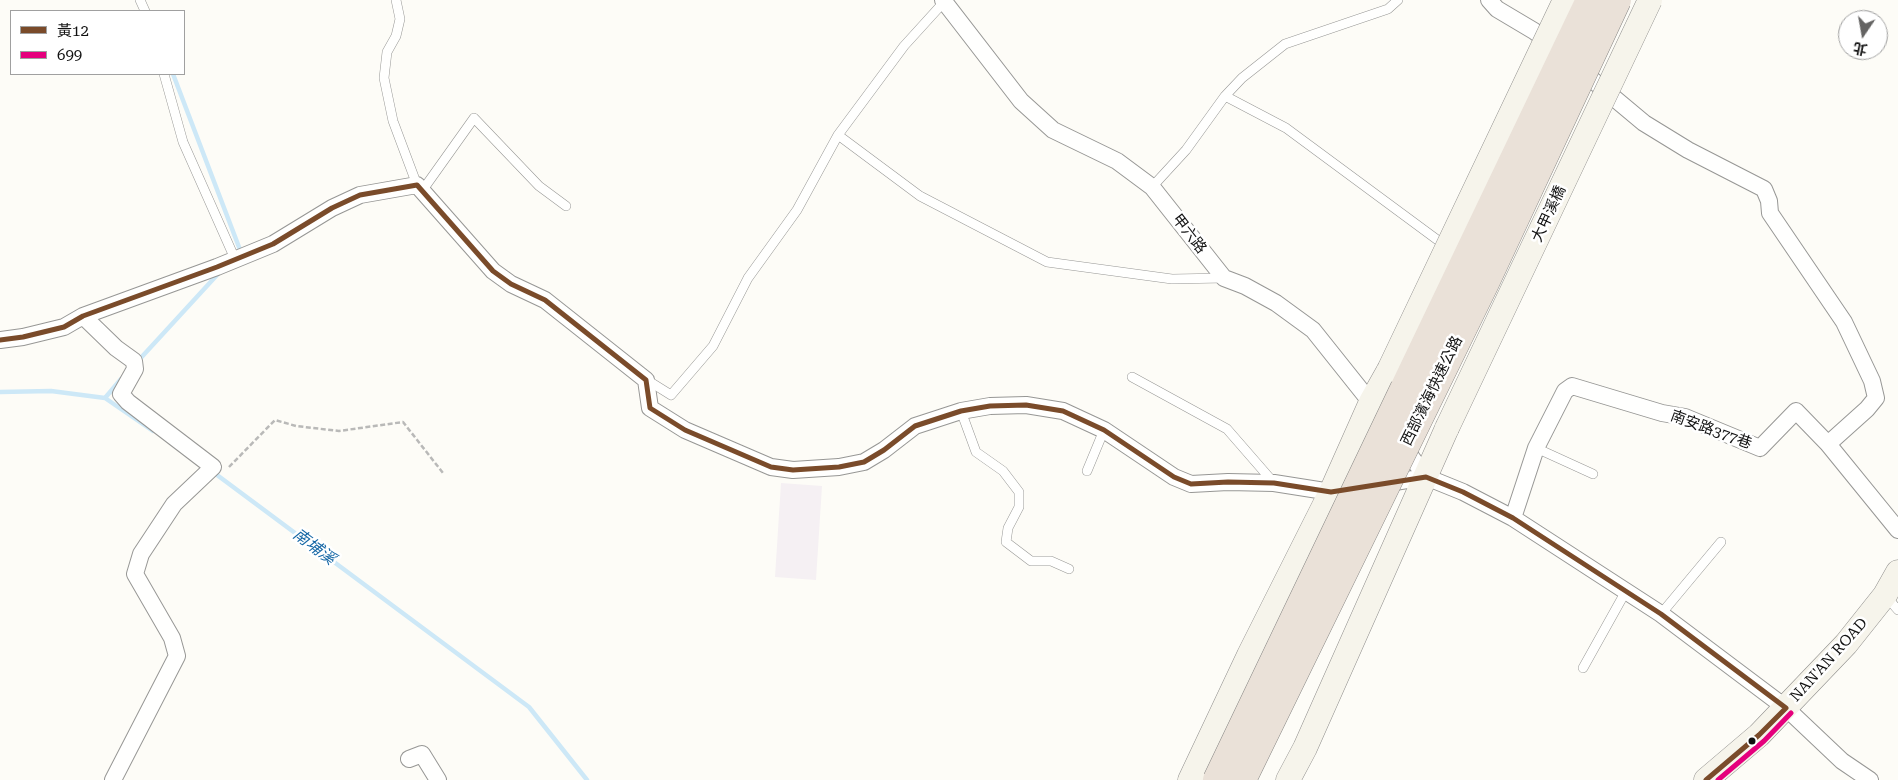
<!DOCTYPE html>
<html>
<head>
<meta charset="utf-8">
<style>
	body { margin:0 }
	#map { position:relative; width:1898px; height:780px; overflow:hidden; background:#fdfcf7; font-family:"Roboto Serif","Noto Sans TC",serif }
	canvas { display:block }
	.legend { position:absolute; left:10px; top:10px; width:175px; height:65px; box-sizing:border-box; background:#fff; border:1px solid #a0a0a0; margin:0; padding:6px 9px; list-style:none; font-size:15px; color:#111 }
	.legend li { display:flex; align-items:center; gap:10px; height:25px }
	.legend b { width:25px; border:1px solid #a0a0a0 }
	.north { position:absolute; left:1838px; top:10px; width:50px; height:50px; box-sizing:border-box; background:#fff; border:1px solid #a0a0a0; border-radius:50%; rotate:192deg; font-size:14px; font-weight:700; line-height:20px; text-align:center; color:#111 }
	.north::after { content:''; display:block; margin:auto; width:18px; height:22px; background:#646362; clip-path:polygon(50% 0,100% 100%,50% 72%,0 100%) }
</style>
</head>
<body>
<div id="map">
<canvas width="1898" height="780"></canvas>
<ul class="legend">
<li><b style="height:6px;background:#7a4b2a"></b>黃12</li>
<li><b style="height:6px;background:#e5007d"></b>699</li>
</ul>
<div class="north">北</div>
</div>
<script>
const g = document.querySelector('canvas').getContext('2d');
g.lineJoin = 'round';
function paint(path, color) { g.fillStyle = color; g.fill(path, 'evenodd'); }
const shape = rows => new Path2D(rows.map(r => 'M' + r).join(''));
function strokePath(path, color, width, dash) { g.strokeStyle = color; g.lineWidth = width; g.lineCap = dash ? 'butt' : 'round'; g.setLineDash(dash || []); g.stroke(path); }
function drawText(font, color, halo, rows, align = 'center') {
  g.font = font + ' "Roboto Serif","Noto Sans TC",serif'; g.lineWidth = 5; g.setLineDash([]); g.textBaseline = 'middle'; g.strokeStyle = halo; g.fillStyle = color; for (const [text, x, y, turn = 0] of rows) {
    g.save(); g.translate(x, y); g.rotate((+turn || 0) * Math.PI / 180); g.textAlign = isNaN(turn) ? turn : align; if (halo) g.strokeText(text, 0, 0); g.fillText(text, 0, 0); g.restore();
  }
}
paint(shape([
	[781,483,822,486,816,580,775,577]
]), '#f5f0f3');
strokePath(shape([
	[173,74,242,255],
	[138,361,217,275],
	[0,392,51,391,105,398,153,431],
	[105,398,121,379],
	[213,472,529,707,587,780]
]), '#cde8f7', 4.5);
const lane = shape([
	[140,0,145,11],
	[396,0,400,19,396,36,387,52,384,78,393,121,417,185],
	[164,74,183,142,235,259],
	[1225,96,1286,128,1447,247],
	[838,135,920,196,1047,262,1172,279,1224,278],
	[1152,187,1186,150,1225,96,1242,78,1285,44,1388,9,1398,0],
	[422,191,474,118,539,186,566,206],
	[1132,377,1227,429,1274,483],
	[647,380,671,395,713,346,748,278,797,210,838,135,904,46,944,2],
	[961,411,976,452,1003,471,1019,492,1019,507,1008,528,1006,542,1031,561,1051,561,1069,569],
	[1536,448,1593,474],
	[1087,471,1104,430],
	[1885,595,1898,610],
	[1661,614,1721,542],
	[1583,668,1626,591]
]);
const street = shape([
	[943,0,1021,101,1053,130,1117,161,1152,187,1224,278,1245,286,1276,303,1313,330,1376,409],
	[1489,0,1497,9,1534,31,1553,46],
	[1577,67,1644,123,1688,150,1764,189,1769,201,1770,213,1844,322,1872,381,1876,398,1867,409,1828,444],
	[83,316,116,348,134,361,135,369,121,394,128,402,213,467,174,504,141,554,135,574,172,638,177,656,113,780],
	[0,340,23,337,64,327,83,316,217,267,273,244,332,208,360,195,417,185,493,271,511,284,545,300,646,380,650,408,685,430,771,467,793,470,839,467,864,462,884,450,915,426,961,411,990,406,1026,405,1063,411,1104,430,1174,477,1191,484,1228,482,1274,483,1331,492,1340,491],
	[1401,443,1426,477],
	[1382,484,1426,477,1463,492,1513,518,1661,614,1786,708,1842,761,1870,780],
	[1513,518,1536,448,1565,391,1572,386,1662,413,1685,417,1760,448,1796,411,1828,444,1898,530],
	[409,759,422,754,438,780]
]);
const secondary = shape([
	[1190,780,1249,655,1331,492,1371,402,1389,370],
	[1288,780,1305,748,1447,428],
	[1706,780,1759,735,1846,644,1885,595,1898,572]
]);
strokePath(lane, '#979795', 10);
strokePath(street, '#979795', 18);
strokePath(secondary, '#8e8d8b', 25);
strokePath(shape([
	[229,467,275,420,296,426,339,431,403,422,443,473]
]), '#b9b9b8', 2.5, [5, 2.5]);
strokePath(lane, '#fffffe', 9);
strokePath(street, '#fffffe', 16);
strokePath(secondary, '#f6f4eb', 24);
const secondaryBridge = shape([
	[1389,370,1565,0],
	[1447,428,1650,0]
]);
const highwayBridge = shape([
	[1217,780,1590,0],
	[1242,780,1485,283,1617,0]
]);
strokePath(secondaryBridge, '#8e8d8b', 25, []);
strokePath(highwayBridge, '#858482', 29, []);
strokePath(secondaryBridge, '#f6f4eb', 24);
strokePath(highwayBridge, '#eae1d8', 28);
strokePath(shape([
	[0,340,23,337,64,327,83,316,217,267,273,244,332,208,360,195,417,185,493,271,511,284,545,300,646,380,650,408,685,430,771,467,793,470,839,467,864,462,884,450,915,426,961,411,990,406,1026,405,1063,411,1104,430,1174,477,1191,484,1228,482,1274,483,1331,492,1426,477,1463,492,1513,518,1661,614,1786,708],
	[1706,780,1759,735,1786,708]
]), '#7a4b2a', 5);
strokePath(shape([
	[1718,780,1764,741,1791,713]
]), '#e5007d', 5);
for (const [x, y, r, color] of [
	[1752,741,4.5,"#111"]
]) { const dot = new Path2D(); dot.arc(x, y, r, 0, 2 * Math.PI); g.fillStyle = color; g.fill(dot); strokePath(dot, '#fff', 2); }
drawText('15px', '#111', '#fff', [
	["大甲溪橋",1549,214,-65],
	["甲六路",1189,234,52],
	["西部濱海快速公路",1432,391,-64],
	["南安路377巷",1711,430,20],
	["NAN'AN ROAD",1829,660,-48]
]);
drawText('italic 16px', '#1768a6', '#fff', [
	["南埔溪",314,547,37]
]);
</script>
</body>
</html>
